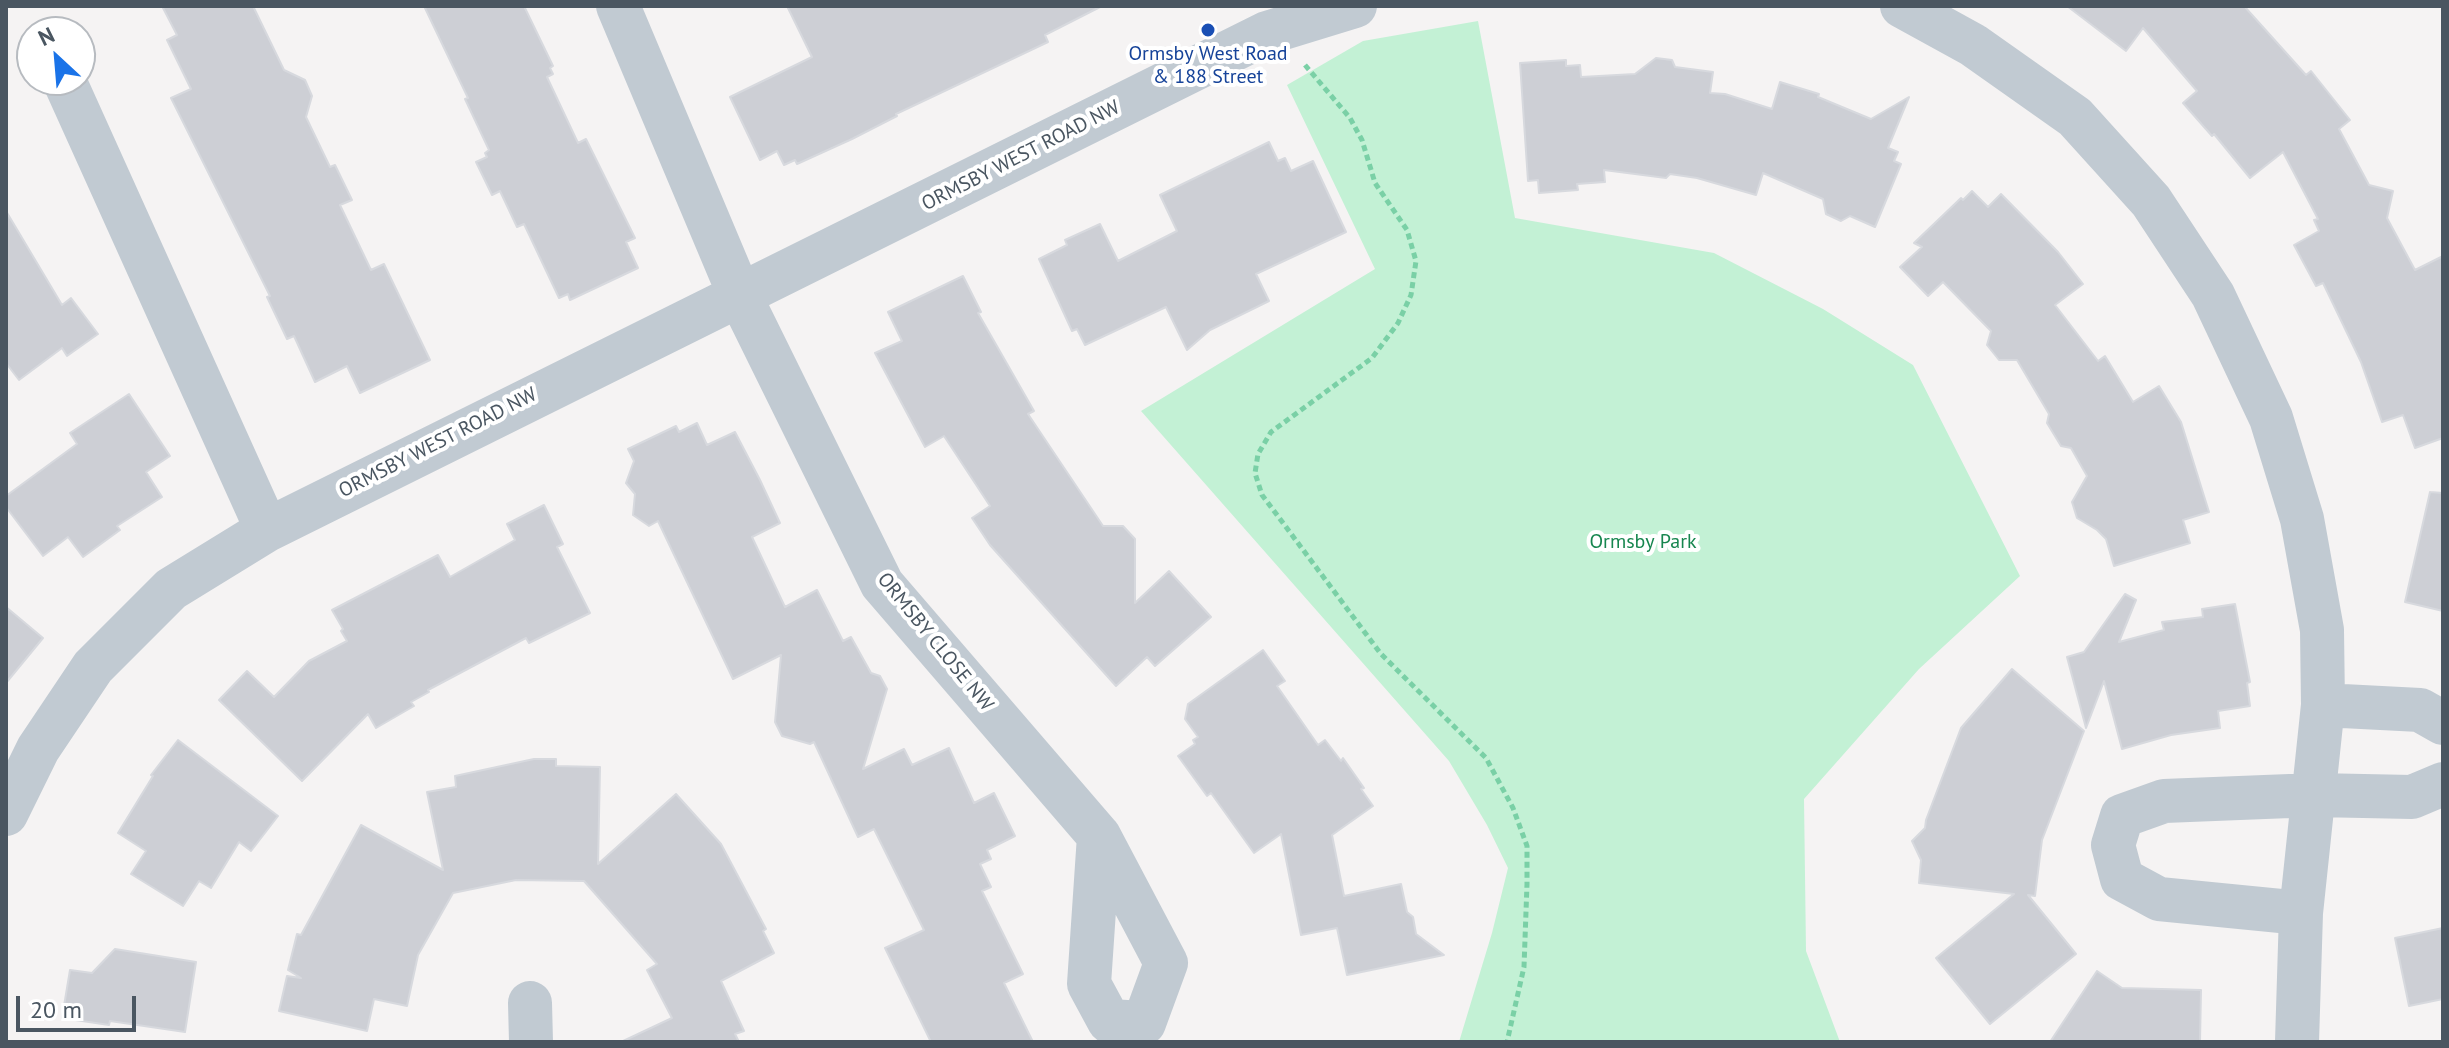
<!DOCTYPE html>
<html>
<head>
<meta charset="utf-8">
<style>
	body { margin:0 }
	#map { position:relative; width:2449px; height:1048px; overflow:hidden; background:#f5f3f3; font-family:"PT Sans",sans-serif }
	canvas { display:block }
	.frame { position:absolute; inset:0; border:8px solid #4a5661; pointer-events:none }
	.north { position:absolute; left:16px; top:16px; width:80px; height:80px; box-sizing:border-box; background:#fff; border:2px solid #b7bbc0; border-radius:50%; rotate:334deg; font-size:22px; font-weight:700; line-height:32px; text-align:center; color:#4a5661 }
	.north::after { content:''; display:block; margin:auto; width:28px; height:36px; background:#1a73e8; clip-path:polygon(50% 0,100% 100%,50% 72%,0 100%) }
	.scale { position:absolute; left:16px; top:996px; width:120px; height:36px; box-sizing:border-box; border:4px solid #4a5661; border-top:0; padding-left:10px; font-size:24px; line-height:28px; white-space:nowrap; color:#4a5661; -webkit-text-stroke:6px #fff; paint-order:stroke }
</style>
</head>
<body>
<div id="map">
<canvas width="2449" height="1048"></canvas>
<div class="frame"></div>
<div class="north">N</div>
<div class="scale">20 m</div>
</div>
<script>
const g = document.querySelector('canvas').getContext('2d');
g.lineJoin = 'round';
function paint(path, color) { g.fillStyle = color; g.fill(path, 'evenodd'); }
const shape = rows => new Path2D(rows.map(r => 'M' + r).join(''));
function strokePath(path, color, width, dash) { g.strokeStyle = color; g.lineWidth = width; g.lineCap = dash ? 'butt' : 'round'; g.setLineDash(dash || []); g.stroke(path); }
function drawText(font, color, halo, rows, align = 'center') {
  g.font = font + ' "PT Sans",sans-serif'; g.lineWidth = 8; g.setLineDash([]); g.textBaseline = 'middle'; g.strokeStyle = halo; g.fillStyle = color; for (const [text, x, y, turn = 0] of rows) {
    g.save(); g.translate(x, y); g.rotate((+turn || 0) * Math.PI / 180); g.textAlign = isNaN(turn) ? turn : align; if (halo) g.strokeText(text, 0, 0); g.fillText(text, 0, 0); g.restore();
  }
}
paint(shape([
	[1478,21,1515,218,1714,253,1823,309,1913,365,2020,576,1919,669,1804,799,1806,951,1840,1042,1459,1042,1492,933,1508,868,1487,825,1449,761,1141,411,1375,269,1287,85,1363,41]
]), '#c3f1d5');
const building = shape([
	[162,6,253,6,284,70,305,80,312,96,306,117,330,167,335,165,352,200,340,205,371,270,384,264,430,360,360,393,347,366,315,382,294,336,287,339,267,297,270,296,171,98,191,89,167,40,177,35,162,6],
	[424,6,524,6,553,66,550,68,553,74,547,77,578,143,586,139,635,238,626,242,638,268,570,300,568,294,559,298,524,224,517,227,500,191,492,195,476,162,487,157,485,153,489,150,465,99,468,98,424,6],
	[787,6,1102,6,1045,35,1048,42,896,114,897,116,852,139,797,164,795,160,784,165,777,151,760,160,730,97,812,57,787,6],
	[2067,6,2244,6,2306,75,2311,71,2350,120,2339,129,2369,185,2393,191,2387,218,2415,270,2443,256,2443,438,2415,448,2403,415,2382,422,2361,362,2323,283,2316,286,2294,245,2319,231,2314,220,2318,219,2283,152,2250,178,2214,134,2212,136,2183,103,2197,91,2143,28,2126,51,2067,6],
	[1656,58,1672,60,1675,67,1713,72,1710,93,1725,94,1772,109,1780,82,1819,94,1818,97,1871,119,1909,97,1888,148,1898,152,1894,161,1901,164,1875,227,1850,216,1841,221,1826,214,1823,199,1763,173,1756,195,1697,178,1670,174,1666,178,1604,170,1605,182,1577,184,1578,190,1539,193,1538,180,1528,181,1520,63,1566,60,1566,66,1580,65,1581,77,1635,74,1656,58],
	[1269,142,1278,161,1285,158,1291,171,1313,161,1346,232,1256,274,1269,301,1210,330,1187,350,1166,307,1085,345,1077,329,1072,331,1039,259,1067,245,1065,240,1100,224,1118,261,1177,231,1160,195,1269,142],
	[1972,191,1988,207,2001,194,2058,252,2083,284,2055,305,2098,361,2105,356,2133,402,2159,386,2181,422,2209,512,2183,520,2190,543,2114,566,2106,539,2097,530,2077,518,2072,502,2087,476,2071,448,2061,446,2047,423,2049,414,2017,360,1999,360,1987,345,1991,331,1943,282,1928,296,1900,267,1922,247,1914,243,1961,198,1963,200,1972,191],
	[6,211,62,305,71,298,98,334,67,356,62,348,19,380,6,363,6,211],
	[963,276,981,312,978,313,1034,411,1028,414,1103,526,1123,526,1135,539,1135,603,1169,571,1211,617,1155,666,1147,657,1116,686,990,545,972,518,990,506,944,436,925,447,875,353,902,341,888,312,963,276],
	[129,394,170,456,146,472,162,497,117,526,120,530,83,557,68,537,43,556,6,507,6,496,77,444,70,433,129,394],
	[697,423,707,445,735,432,760,480,780,523,752,537,785,607,817,590,843,641,851,637,871,673,880,676,887,689,863,769,904,749,912,765,949,748,974,803,994,793,1015,836,987,850,991,859,980,864,991,887,982,891,1023,974,1004,983,1033,1042,931,1042,885,948,924,930,874,829,858,837,814,742,810,744,782,736,775,722,781,655,733,679,658,521,649,526,633,515,635,494,626,483,634,461,628,449,676,426,679,432,697,423],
	[2430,492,2443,493,2443,611,2405,602,2430,492],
	[544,505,563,544,557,547,590,613,529,643,526,638,428,690,429,692,411,702,414,706,376,728,368,714,302,781,219,700,247,671,274,697,309,661,347,641,341,631,343,629,332,610,438,555,450,577,515,540,507,524,544,505],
	[2125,594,2136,600,2119,642,2164,630,2162,622,2203,617,2202,609,2235,604,2250,682,2247,683,2250,706,2218,711,2220,728,2171,735,2122,749,2104,681,2086,728,2067,657,2084,652,2125,594],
	[6,607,43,638,6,683,6,607],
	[1263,650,1285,681,1277,686,1318,745,1325,740,1341,761,1343,758,1364,788,1361,789,1373,806,1332,835,1344,896,1401,884,1407,912,1413,917,1416,934,1444,955,1347,975,1337,928,1301,935,1281,834,1254,853,1211,793,1207,796,1178,756,1195,744,1193,740,1198,737,1185,719,1188,704,1263,650],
	[2012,669,2084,731,2042,840,2035,896,2028,895,2076,954,1990,1024,1936,958,2014,894,1919,883,1921,860,1912,841,1925,828,1926,820,1961,728,2012,669],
	[178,740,278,816,251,851,239,842,211,888,199,881,183,906,131,874,146,851,118,833,153,776,151,775,178,740],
	[534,759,556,759,556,766,600,767,598,864,676,794,721,844,766,929,763,931,774,953,721,981,744,1031,735,1034,739,1042,621,1042,672,1018,647,970,657,964,584,881,516,880,453,893,418,955,407,1006,374,999,367,1031,279,1011,287,976,301,978,288,970,297,934,301,935,361,825,443,870,427,792,456,787,455,776,534,759],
	[2443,928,2443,999,2409,1006,2395,938,2443,928],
	[115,949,196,962,185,1032,110,1021,109,1025,62,1018,70,970,92,973,115,949],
	[2097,971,2122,988,2201,990,2200,1042,2050,1042,2097,971]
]);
paint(building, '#cdcfd5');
strokePath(building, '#d7d9de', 2);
strokePath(shape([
	[1305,65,1350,118,1362,140,1375,183,1407,230,1416,261,1411,295,1398,323,1372,358,1271,432,1258,454,1255,473,1262,495,1381,654,1486,758,1513,808,1527,846,1527,884,1524,967,1507,1042]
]), '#7ad0a6', 5, [6, 4]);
strokePath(shape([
	[618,6,740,296,882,584,1099,836,1166,963,1144,1023,1109,1021,1089,984,1099,836],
	[1902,6,1973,45,2075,117,2151,201,2213,295,2271,418,2302,519,2322,630,2323,705,2301,913,2297,1042],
	[64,80,267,530],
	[2323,705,2420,710,2443,723],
	[6,814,38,749,93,667,171,589,267,530,1267,33,1355,6],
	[2301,913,2159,899,2122,879,2113,845,2122,816,2164,801,2315,795,2412,797,2443,784],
	[530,1003,531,1042]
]), '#c1cad2', 44);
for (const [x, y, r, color] of [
	[1208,30,8,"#1a4fb4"]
]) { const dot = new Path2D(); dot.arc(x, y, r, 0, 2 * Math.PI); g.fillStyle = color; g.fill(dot); strokePath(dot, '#fff', 3); }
drawText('20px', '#164399', '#fff', [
	["Ormsby West Road",1208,54],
	["& 188 Street",1208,77]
]);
drawText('20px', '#4a5661', '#fff', [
	["ORMSBY WEST ROAD NW",1021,156,-27],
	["ORMSBY WEST ROAD NW",438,443,-27],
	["ORMSBY CLOSE NW",935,642,51]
]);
drawText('20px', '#17864f', '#fff', [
	["Ormsby Park",1643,542]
]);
</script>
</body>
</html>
